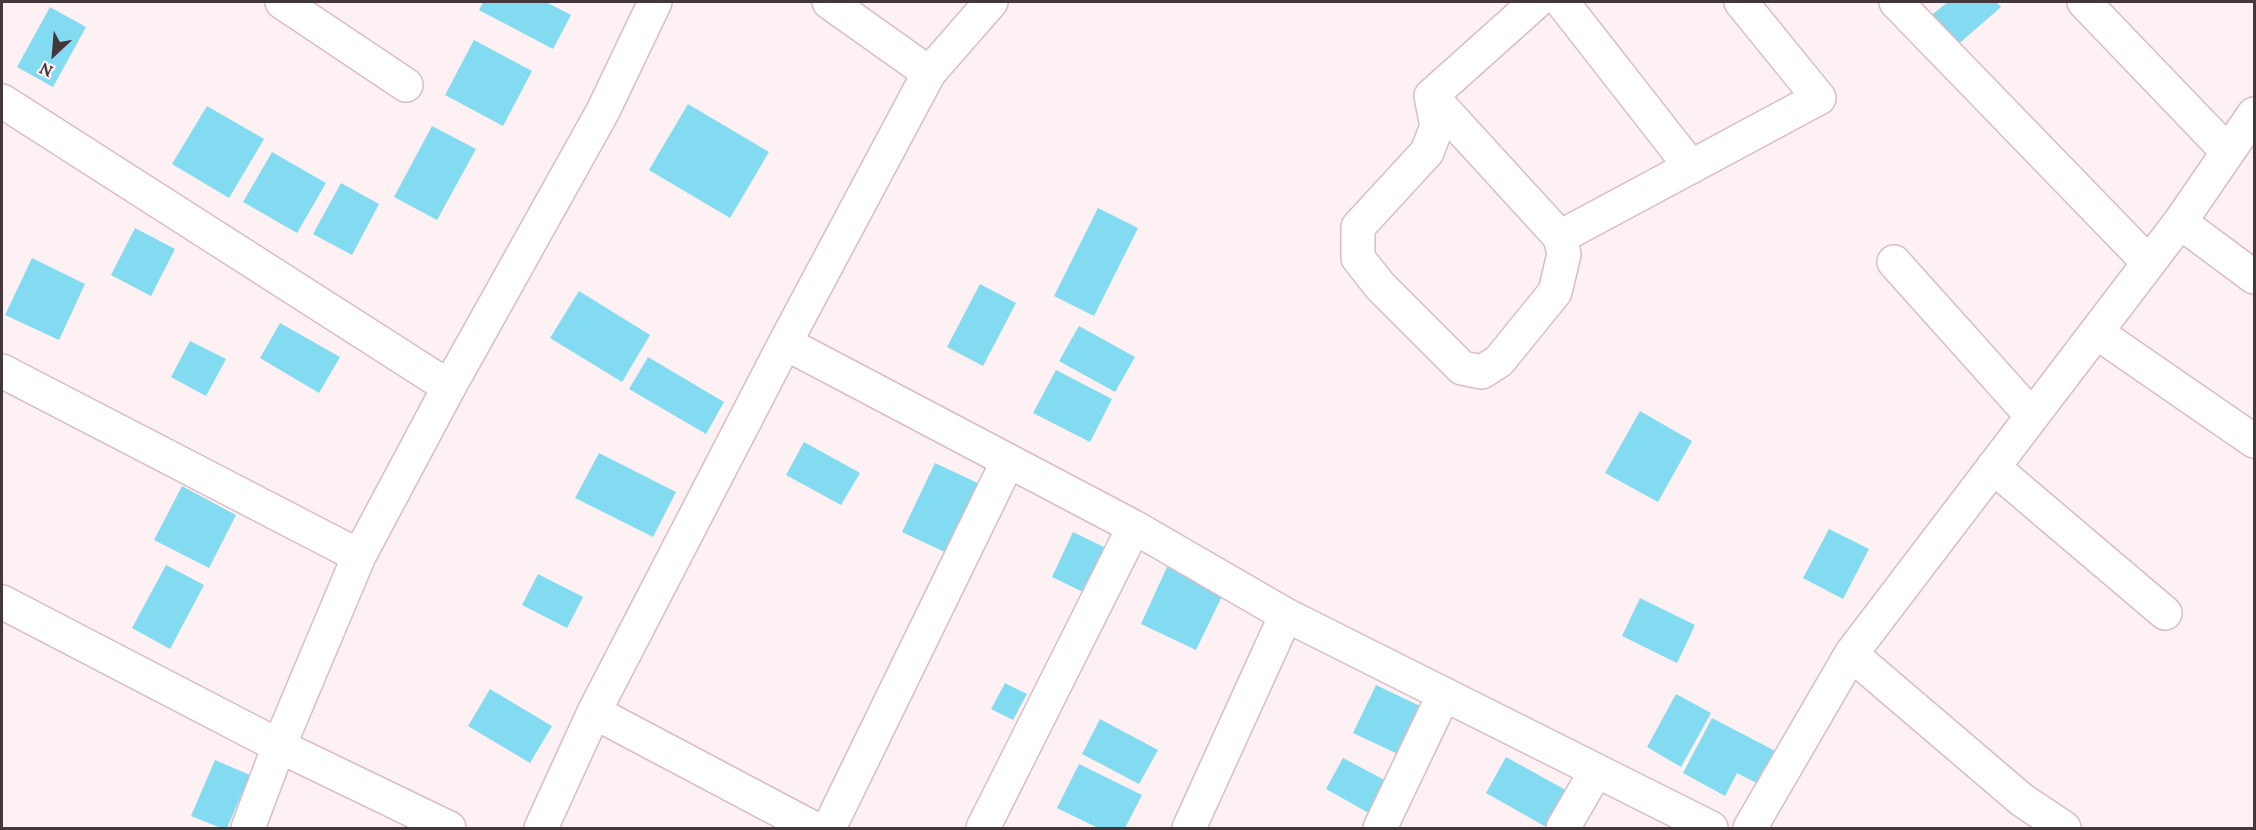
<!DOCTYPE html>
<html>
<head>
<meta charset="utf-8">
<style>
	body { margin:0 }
	#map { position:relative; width:2256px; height:830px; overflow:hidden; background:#fef1f4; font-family:Lora,serif }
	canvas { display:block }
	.frame { position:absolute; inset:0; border:3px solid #44373b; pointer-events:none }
	.north { position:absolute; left:24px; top:24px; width:60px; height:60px; -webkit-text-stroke:4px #fef1f4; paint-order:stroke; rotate:206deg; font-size:16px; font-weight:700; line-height:24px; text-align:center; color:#44373b }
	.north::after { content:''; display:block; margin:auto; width:21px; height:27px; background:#44373b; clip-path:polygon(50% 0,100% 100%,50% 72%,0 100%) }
</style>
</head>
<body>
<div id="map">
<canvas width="2256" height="830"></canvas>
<div class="frame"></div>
<div class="north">N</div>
</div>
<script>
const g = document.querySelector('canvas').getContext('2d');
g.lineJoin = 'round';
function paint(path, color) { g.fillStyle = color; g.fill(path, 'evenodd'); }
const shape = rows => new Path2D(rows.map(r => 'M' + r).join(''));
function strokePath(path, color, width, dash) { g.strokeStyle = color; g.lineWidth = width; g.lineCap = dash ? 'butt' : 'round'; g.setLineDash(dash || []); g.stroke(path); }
paint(shape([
	[483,2,546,2,571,15,553,49,479,10],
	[1948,2,1996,2,2001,7,1955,47,1929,17],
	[50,7,86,27,53,87,17,67],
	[474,40,532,71,503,126,445,95],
	[688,104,769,152,730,218,649,170],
	[207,106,264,139,229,198,172,164],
	[432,126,476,149,437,220,394,197],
	[272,152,326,183,297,233,243,202],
	[341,183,379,204,352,255,313,234],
	[1098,208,1138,228,1094,316,1054,296],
	[135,228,175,249,151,296,111,275],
	[32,258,85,284,59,340,5,315],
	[980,284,1016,303,983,366,947,347],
	[579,291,650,335,622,382,550,338],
	[280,323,340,357,319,393,260,358],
	[1079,326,1135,357,1115,392,1059,361],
	[190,341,226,359,206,396,171,377],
	[648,357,724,402,706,434,629,389],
	[1056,370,1112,399,1090,442,1033,413],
	[1640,411,1692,441,1658,502,1605,473],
	[804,442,860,473,841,505,786,475],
	[599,453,676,492,653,537,575,498],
	[935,463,982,485,949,554,902,532],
	[182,486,236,515,209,568,154,540],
	[1829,529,1869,549,1843,599,1803,578],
	[1073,532,1106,548,1085,593,1052,577],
	[166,565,204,585,170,649,132,628],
	[1167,567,1223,594,1196,650,1141,624],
	[538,574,583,597,567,628,522,605],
	[1640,598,1695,625,1677,663,1622,636],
	[1005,683,1027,694,1013,720,991,709],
	[1376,685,1422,707,1400,755,1353,733],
	[490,689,552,726,530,763,468,726],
	[1676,694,1711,713,1681,767,1647,747],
	[1712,718,1781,754,1764,787,1737,773,1725,796,1683,773],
	[1100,719,1158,750,1139,784,1082,754],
	[1506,757,1571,793,1548,828,1486,793],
	[1343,758,1392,784,1374,816,1326,789],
	[215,760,250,775,227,828,221,828,191,816],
	[1079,764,1142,795,1125,828,1098,828,1057,808]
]), '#83dbf1');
const street = shape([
	[282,2,406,85],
	[829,2,929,73],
	[1536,2,1431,96,1560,237,1819,98,1741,2],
	[1562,2,1691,167],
	[1896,2,2148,262],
	[2084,2,2228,152],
	[1431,96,1437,126,1427,152,1358,227,1358,258,1380,286,1462,368,1482,372,1499,361,1555,292,1564,254,1560,237],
	[2,101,449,387],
	[2180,222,2254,277],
	[1894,262,2032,416],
	[2096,332,2254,441],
	[785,343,1134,527,1286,615,1711,828],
	[2,371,359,556],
	[1993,467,2165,613],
	[2,602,279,746,449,828],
	[1851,654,2022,800,2064,828],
	[594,712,813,828],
	[248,828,279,746,359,556,449,387,603,111,655,2],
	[541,828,594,712,785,343,929,73,991,2],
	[829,828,1008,461],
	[983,828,1134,527],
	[1189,828,1286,615],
	[1380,828,1444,694],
	[1563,828,1596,771],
	[1750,828,1851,654,2180,222,2254,114]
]);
strokePath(street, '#dabcc4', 36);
strokePath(street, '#fff', 33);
</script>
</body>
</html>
